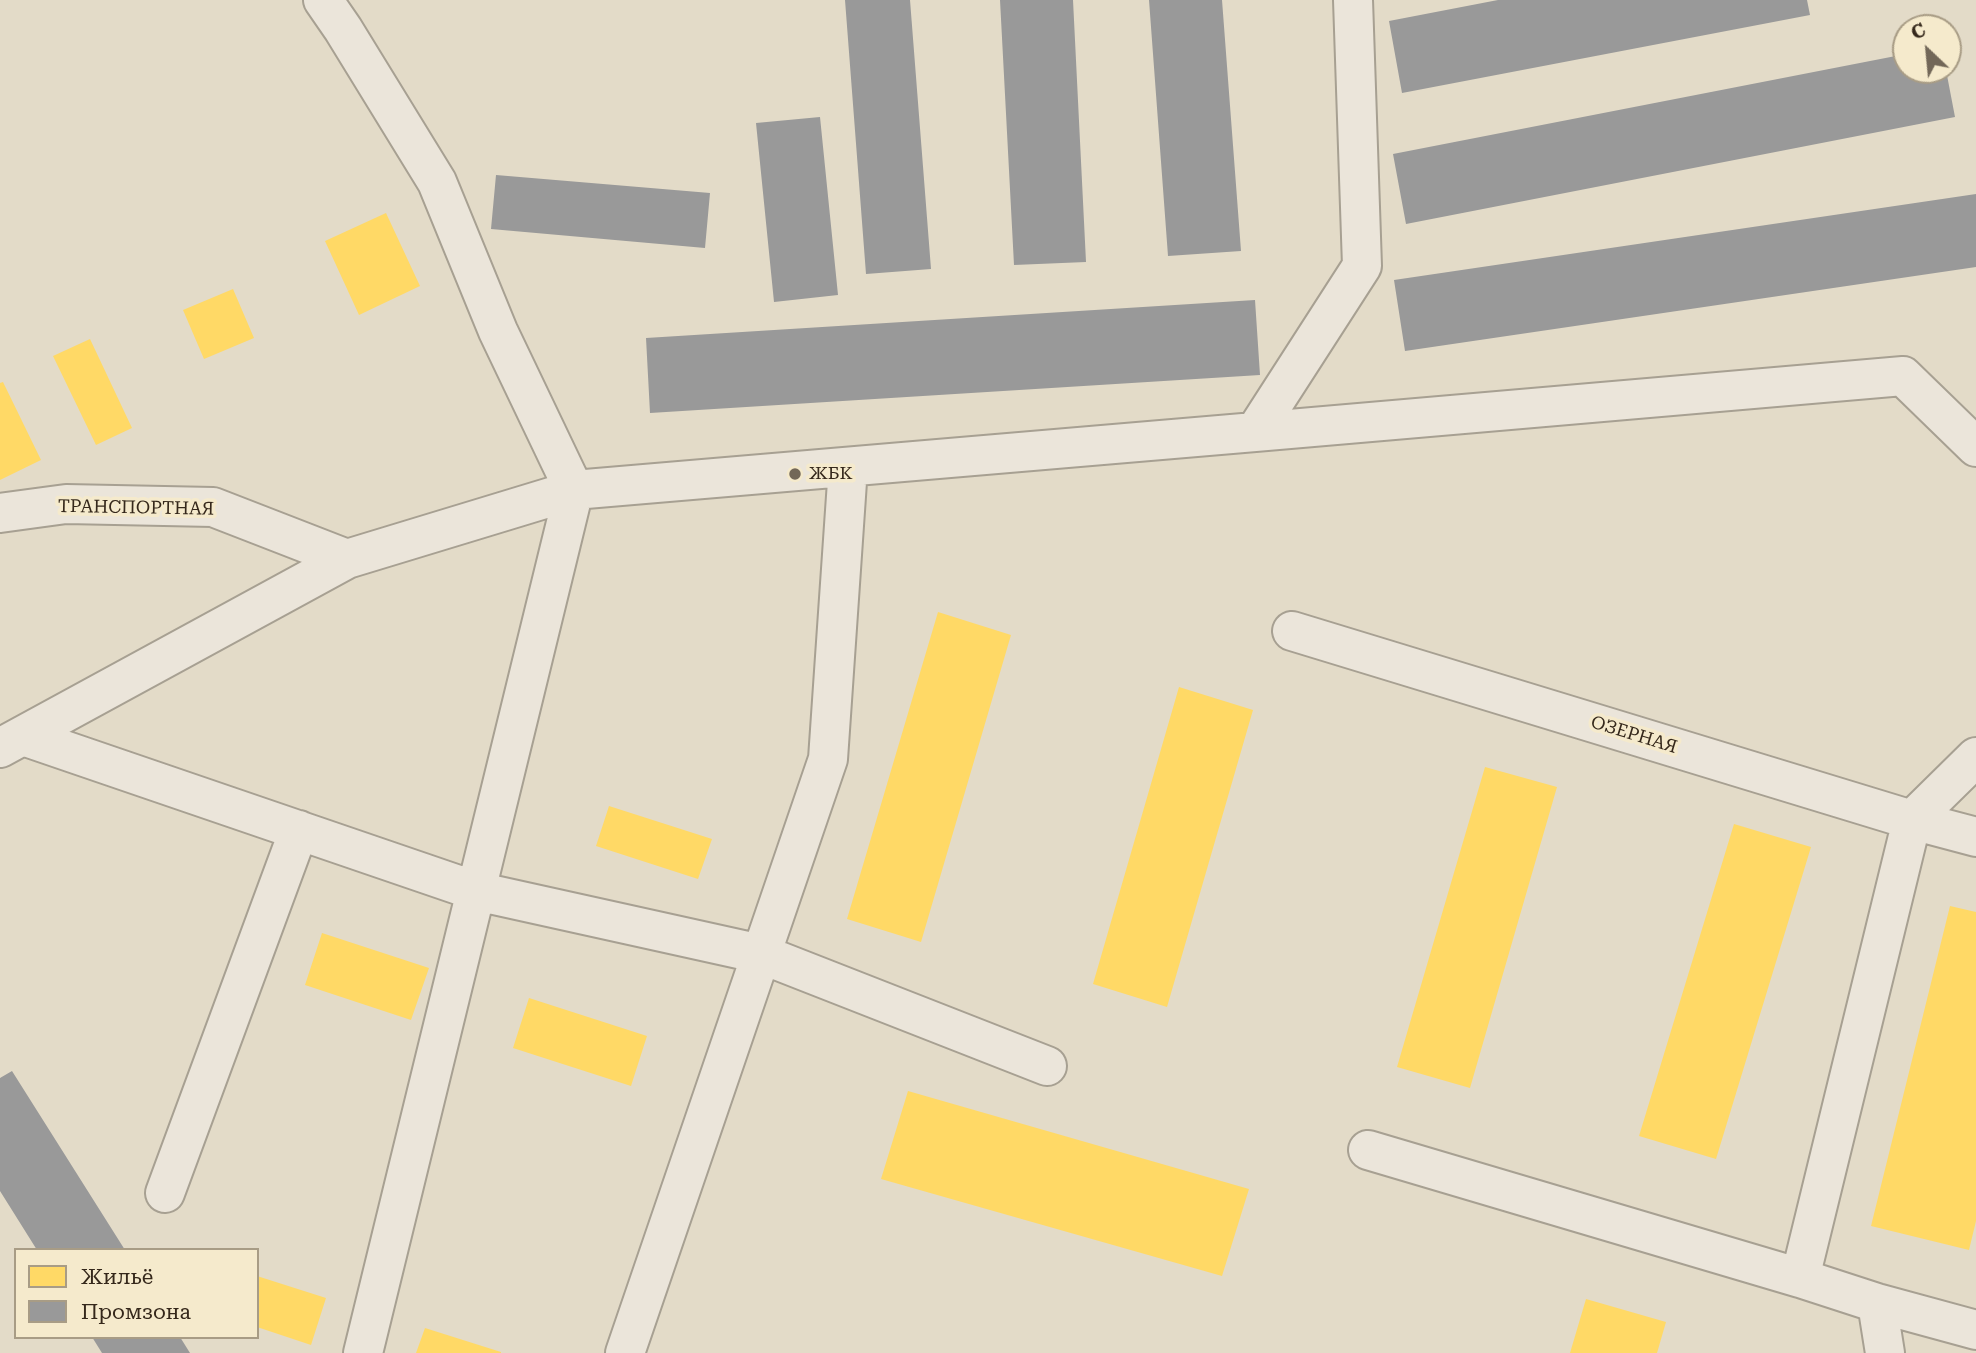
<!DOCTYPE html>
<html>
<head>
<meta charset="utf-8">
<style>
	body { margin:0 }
	#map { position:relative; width:1976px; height:1353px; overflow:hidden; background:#e3dbc8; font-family:"Roboto Serif",serif }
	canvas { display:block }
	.legend { position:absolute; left:14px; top:1248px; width:245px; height:91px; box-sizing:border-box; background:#f5eacc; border:2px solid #a89c85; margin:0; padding:9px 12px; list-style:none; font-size:21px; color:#35281b }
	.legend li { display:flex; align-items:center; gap:14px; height:35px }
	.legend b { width:35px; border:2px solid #a89c85 }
	.north { position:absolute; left:1892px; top:14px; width:70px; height:70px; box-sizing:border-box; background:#f5eacc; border:2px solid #a89c85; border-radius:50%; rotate:334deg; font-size:19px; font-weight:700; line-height:28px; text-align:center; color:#35281b }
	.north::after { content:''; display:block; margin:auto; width:24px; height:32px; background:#726758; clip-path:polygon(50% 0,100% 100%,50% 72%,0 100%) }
</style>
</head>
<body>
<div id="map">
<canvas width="1976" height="1353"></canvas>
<ul class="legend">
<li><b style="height:19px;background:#ffd966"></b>Жильё</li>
<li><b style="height:19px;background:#999"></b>Промзона</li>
</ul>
<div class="north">С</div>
</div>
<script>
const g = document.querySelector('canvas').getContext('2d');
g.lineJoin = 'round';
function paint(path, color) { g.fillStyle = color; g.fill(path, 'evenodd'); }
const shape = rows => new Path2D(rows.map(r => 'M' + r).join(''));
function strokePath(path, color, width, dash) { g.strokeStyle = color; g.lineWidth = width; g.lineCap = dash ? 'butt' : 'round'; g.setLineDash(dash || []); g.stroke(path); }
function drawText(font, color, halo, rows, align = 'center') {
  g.font = font + ' "Roboto Serif",serif'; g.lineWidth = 7; g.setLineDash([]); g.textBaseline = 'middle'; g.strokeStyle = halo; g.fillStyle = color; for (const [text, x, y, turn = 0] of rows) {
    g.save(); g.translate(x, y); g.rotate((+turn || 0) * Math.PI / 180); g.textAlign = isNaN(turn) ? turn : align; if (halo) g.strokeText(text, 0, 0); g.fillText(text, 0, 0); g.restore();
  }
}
paint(shape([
	[386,213,420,286,359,315,325,241],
	[233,289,254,338,204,359,183,310],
	[90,339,132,428,96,445,53,356],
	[3,382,41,460,0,480,0,383],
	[938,612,1011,635,921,942,847,919],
	[1179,687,1253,710,1167,1007,1093,984],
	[1485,767,1557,787,1470,1088,1397,1067],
	[609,806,712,839,698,879,596,846],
	[1734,824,1811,847,1716,1159,1639,1136],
	[1950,906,1976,912,1976,1221,1969,1250,1871,1226],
	[322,933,429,968,411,1020,305,985],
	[529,998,647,1036,631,1086,513,1048],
	[908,1091,1249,1189,1222,1276,881,1179],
	[257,1276,326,1298,311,1345,257,1327],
	[1586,1299,1666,1322,1657,1353,1570,1353],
	[425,1328,501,1352,501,1353,416,1353]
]), '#ffd966');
paint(shape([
	[845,0,910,0,931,269,866,274],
	[1000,0,1073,0,1086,262,1014,265],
	[1149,0,1222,0,1241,251,1168,256],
	[1498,0,1807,0,1810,15,1402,93,1389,21],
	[1906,54,1906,70,1946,70,1955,117,1406,224,1393,154],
	[820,117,838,295,774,302,756,123],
	[496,175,710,193,705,248,491,229],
	[1976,194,1976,267,1405,351,1394,280],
	[1255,300,1260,375,650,413,646,338],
	[12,1071,125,1250,37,1250,0,1191,0,1078],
	[92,1337,180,1337,190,1353,102,1353]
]), '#999');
const minor = shape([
	[323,0,343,29,437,182,498,331,574,490,363,1353],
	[1255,432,1903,376,1976,447],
	[0,513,66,504,213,507,347,559],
	[1292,631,1912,820,1976,837],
	[23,736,476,891,761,954,1047,1066],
	[0,748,347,559,574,490,1255,432,1362,266,1353,0],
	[1368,1150,1800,1278,1877,1303,1976,1330],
	[165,1193,299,830],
	[1800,1278,1912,820,1976,757],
	[1877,1303,1885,1353],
	[625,1353,828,759,848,467]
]);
strokePath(minor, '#a7a092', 42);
strokePath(minor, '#ebe5da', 38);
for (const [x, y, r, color] of [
	[795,474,7,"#726758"]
]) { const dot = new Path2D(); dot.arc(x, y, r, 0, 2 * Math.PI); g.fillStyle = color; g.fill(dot); strokePath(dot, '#f5eacc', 2.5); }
drawText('18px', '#35281b', '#f5eacc', [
	["ЖБК",809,474]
], 'left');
drawText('18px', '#35281b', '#f5eacc', [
	["ТРАНСПОРТНАЯ",136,508,1],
	["ОЗЕРНАЯ",1634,735,17]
]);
</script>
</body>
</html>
